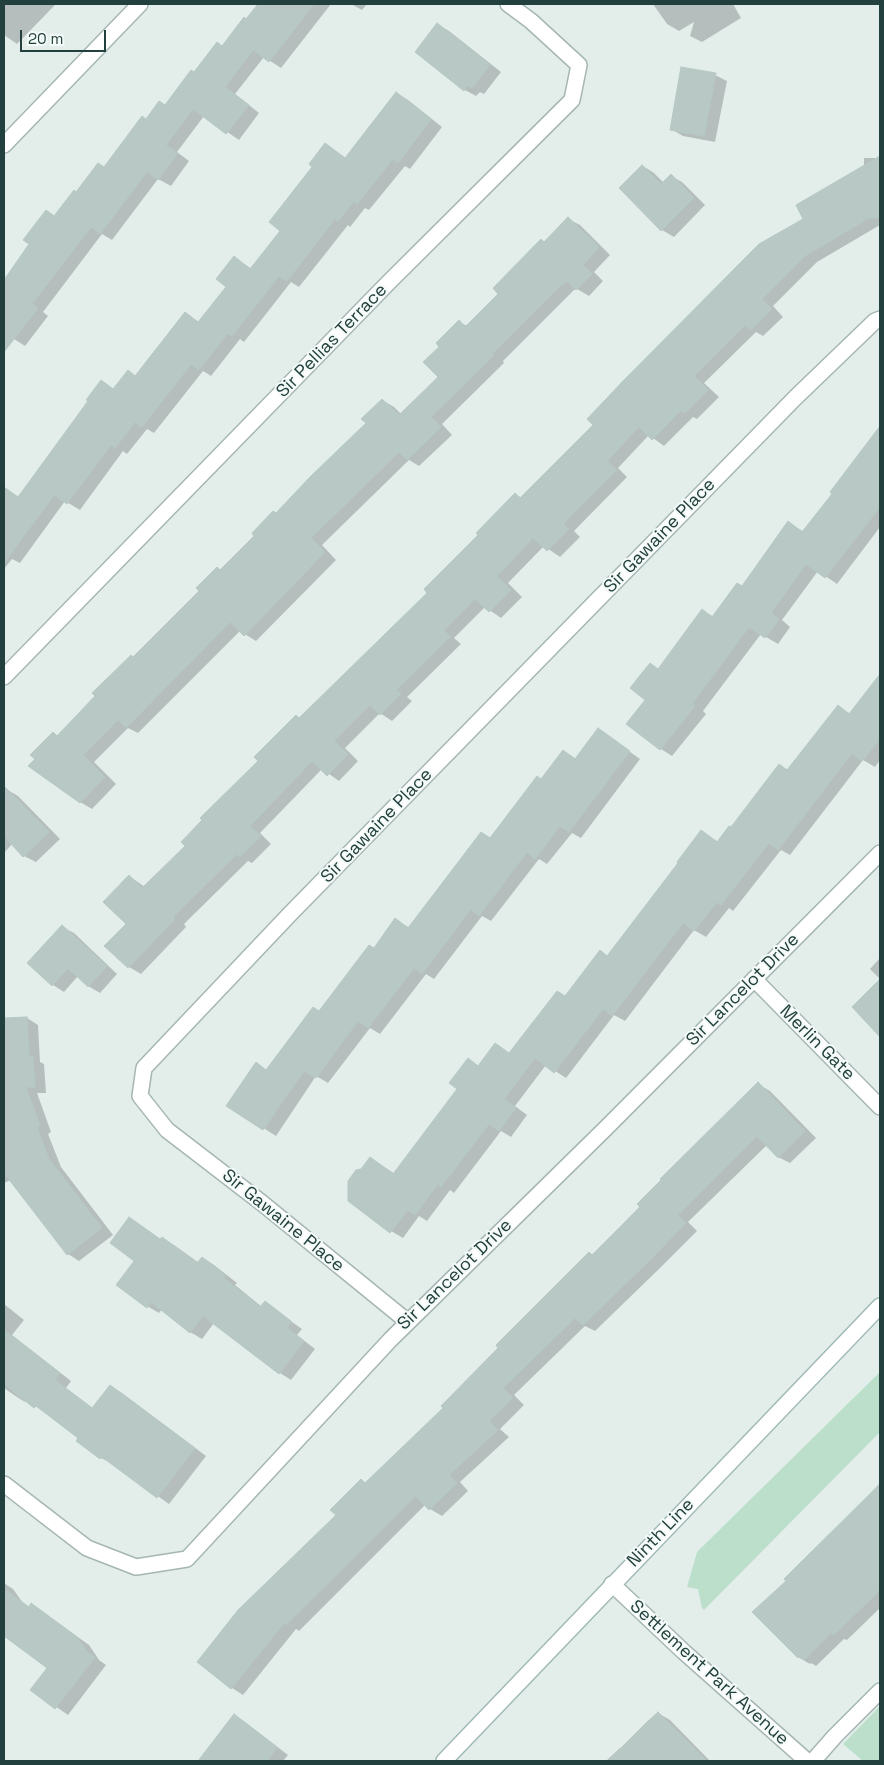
<!DOCTYPE html>
<html>
<head>
<meta charset="utf-8">
<style>
	body { margin:0 }
	#map { position:relative; width:884px; height:1765px; overflow:hidden; background:#e3eeeb; font-family:"Space Grotesk",sans-serif }
	canvas { display:block }
	.frame { position:absolute; inset:0; border:5px solid #22403d; pointer-events:none }
	.scale { position:absolute; left:20px; top:30px; width:86px; height:22px; box-sizing:border-box; border:2px solid #22403d; border-top:0; padding-left:6px; font-size:15px; line-height:18px; white-space:nowrap; color:#22403d; -webkit-text-stroke:4px #f4faf8; paint-order:stroke }
</style>
</head>
<body>
<div id="map">
<canvas width="884" height="1765"></canvas>
<div class="frame"></div>
<div class="scale">20 m</div>
</div>
<script>
const g = document.querySelector('canvas').getContext('2d');
g.lineJoin = 'round';
function paint(path, color) { g.fillStyle = color; g.fill(path, 'evenodd'); }
const shape = rows => new Path2D(rows.map(r => 'M' + r).join(''));
function strokePath(path, color, width, dash) { g.strokeStyle = color; g.lineWidth = width; g.lineCap = dash ? 'butt' : 'round'; g.setLineDash(dash || []); g.stroke(path); }
function drawText(font, color, halo, rows, align = 'center') {
  g.font = font + ' "Space Grotesk",sans-serif'; g.lineWidth = 4; g.setLineDash([]); g.textBaseline = 'middle'; g.strokeStyle = halo; g.fillStyle = color; for (const [text, x, y, turn = 0] of rows) {
    g.save(); g.translate(x, y); g.rotate((+turn || 0) * Math.PI / 180); g.textAlign = isNaN(turn) ? turn : align; if (halo) g.strokeText(text, 0, 0); g.fillText(text, 0, 0); g.restore();
  }
}
paint(shape([
	[880,1372,880,1432,704,1610,702,1608,698,1589,687,1587,697,1552],
	[880,1706,880,1761,863,1761,843,1744]
]), '#bcdfcc');
paint(shape([
	[4,4,56,4,17,44,4,35],
	[259,4,331,4,281,68,264,57,235,94,259,113,239,140,204,116,177,152,189,161,171,186,158,179,112,240,102,234,43,312,48,316,25,346,14,339,4,332,4,281,31,244,47,211,55,216,77,193,105,168,146,120,165,106,195,73,223,47],
	[351,4,367,4,362,10],
	[653,4,733,4,741,18,702,42,690,36,694,22,679,31,667,24],
	[437,24,449,31,501,72,484,94,480,92,476,96,465,90],
	[715,75,727,81,715,142,683,136,671,129],
	[396,93,408,100,442,127,410,169,405,166,369,210,365,208,350,227,348,225,299,287,291,282,244,342,240,339,211,376,203,371,154,433,147,429,127,454,123,451,80,510,65,501,20,563,12,559,4,569,4,493,6,490,19,497,90,401,102,382,114,389,128,372,136,376,185,314,199,323,227,286,234,258,252,269,282,231,326,145,346,158],
	[864,158,880,158,880,225,817,262,773,306,783,317,763,336,756,332,704,383,719,397,697,419,693,417,664,446,649,435,618,468,627,477,574,531,580,537,560,557,544,546,508,583,522,597,501,618,485,607,454,638,461,644,407,697,412,701,392,721,380,713,345,748,358,761,339,781,322,769,260,833,271,844,252,863,248,861,184,924,186,927,141,974,129,967,106,946,127,923,129,876,145,887,187,846,300,719,429,593,515,494,522,498,805,219,864,167],
	[643,166,654,173,664,183,671,176,682,182,705,205,674,237,662,230,620,188],
	[568,219,580,225,610,255,594,272,603,281,589,296,577,289,574,290,503,361,504,363,442,424,452,435,419,466,409,460,322,545,336,560,256,641,240,631,138,733,128,728,94,762,116,784,92,809,80,802,57,736,368,423,382,400,394,407,401,414,440,377,441,347,459,322,467,326,500,294,545,243],
	[880,434,880,527,837,584,818,571,782,620,790,627,778,644,761,634,703,711,706,714,672,756,661,749,646,700,650,665,659,670,703,611,714,617,742,588,789,523,804,532,872,439,875,441],
	[880,676,880,760,875,767,863,760,790,855,781,850,733,911,729,908,706,937,694,930,625,1021,614,1015,566,1078,546,1065,515,1106,527,1115,511,1137,501,1131,454,1193,450,1190,427,1221,419,1216,403,1238,391,1231,362,1170,371,1158,395,1174,459,1089,468,1060,479,1066,495,1045,510,1054,566,997,600,952,608,956,680,863,702,831,718,842,732,829,779,765,788,770,838,707,851,714],
	[598,729,640,759,581,838,572,833,547,864,539,859,491,921,482,916,434,979,426,974,380,1034,370,1028,328,1083,316,1076,276,1136,228,1105,256,1064,267,1071,374,949,396,920,410,928,542,780,563,751,576,759],
	[6,789,18,796,60,839,36,862,24,856,12,844,4,853,4,791],
	[62,927,74,933,117,974,100,993,88,986,78,976,64,992,53,985],
	[880,958,880,979,870,969],
	[880,981,880,1035,853,1007],
	[27,1018,38,1025,40,1062,44,1064,46,1093,37,1093,51,1132,48,1134,61,1167,113,1235,79,1261,68,1254,11,1180,4,1183,4,1019],
	[758,1084,770,1091,816,1138,790,1163,778,1157,767,1145,688,1222,697,1231,659,1269,595,1331,585,1326,514,1395,524,1405,500,1429,509,1437,460,1482,468,1491,442,1516,430,1509,425,1505,299,1631,296,1629,243,1695,232,1688,199,1662,338,1515,361,1480,366,1483,445,1408],
	[130,1218,161,1240,162,1238,174,1245,199,1263,203,1258,214,1265,237,1283,235,1285,262,1307,265,1303,302,1329,297,1335,315,1349,291,1380,280,1373,214,1323,202,1339,190,1332,162,1309,159,1313,147,1306,136,1261],
	[4,1304,24,1320,12,1335,71,1381,66,1388,94,1409,110,1386,122,1393,206,1456,169,1504,113,1464,101,1458,80,1438,46,1413,26,1400,25,1402,14,1395,4,1388],
	[880,1483,880,1608,847,1640,844,1639,816,1666,811,1663,810,1664,798,1657,788,1581],
	[4,1583,13,1589,28,1610,32,1605,43,1612,89,1645,99,1660,106,1665,68,1715,32,1690,48,1668,4,1636],
	[658,1713,670,1720,710,1761,606,1761,620,1748,622,1749],
	[234,1716,246,1723,288,1755,283,1761,200,1761]
]), '#0003');
const building = shape([
	[258,4,314,4,269,62,253,50,225,87,249,105,226,134,193,109,166,145,178,153,158,180,147,172,100,234,91,227,32,304,38,308,4,352,4,280,29,244,23,240,46,210,54,216,74,190,76,192,98,163,104,167,142,116,146,119,159,101,165,105,191,70,194,72,217,42,222,46,244,17,246,19,258,4],
	[437,23,490,65,472,88,468,85,464,91,415,52,437,23],
	[681,67,716,73,704,136,670,130,681,67],
	[396,92,431,119,398,163,393,159,357,204,354,201,338,221,335,219,287,281,279,276,232,336,228,333,199,370,191,364,142,427,135,422,115,448,111,445,67,504,54,495,4,563,4,487,18,497,88,401,86,400,101,380,113,389,128,370,135,376,185,312,198,322,226,287,216,279,234,256,250,269,280,231,269,222,312,167,309,164,325,143,345,158,396,92],
	[880,156,880,218,869,218,805,256,762,299,772,309,751,330,745,325,694,376,708,390,685,413,681,410,652,440,639,427,607,461,617,470,563,524,569,529,547,551,533,538,497,576,511,590,489,612,475,599,444,630,450,637,396,690,401,694,380,715,370,705,334,741,348,754,327,776,312,761,250,826,261,836,240,857,237,854,173,917,175,919,128,968,104,946,126,924,103,902,129,875,142,888,185,846,181,842,202,820,200,818,258,761,254,757,296,715,299,718,427,593,424,589,478,535,476,533,515,493,520,498,593,425,587,419,624,380,759,244,803,219,796,205,880,156],
	[642,165,661,184,671,174,694,198,661,231,619,188,642,165],
	[568,217,599,247,583,265,592,274,576,290,567,281,563,285,562,284,492,354,494,355,431,417,441,427,407,460,399,452,311,538,325,552,244,636,230,622,126,728,118,720,83,755,105,777,80,803,28,766,35,759,30,755,53,732,57,736,95,696,92,693,131,655,133,657,199,591,196,588,217,567,220,570,254,536,252,533,273,511,276,513,310,477,366,423,361,419,382,399,399,415,438,377,423,362,439,347,436,343,459,320,465,327,498,294,493,288,541,239,544,242,568,217],
	[880,426,880,507,825,578,806,564,771,613,779,619,765,638,749,627,692,704,695,706,660,750,626,724,645,700,630,688,650,663,658,669,702,609,712,617,737,583,742,586,788,521,802,532,832,494,830,492,880,426],
	[880,674,880,739,862,761,852,753,778,850,769,843,721,905,717,902,694,931,683,923,612,1016,603,1009,554,1073,535,1058,504,1099,516,1108,499,1131,489,1124,441,1187,438,1184,415,1215,408,1210,390,1233,348,1201,348,1181,356,1170,361,1169,370,1157,393,1174,457,1089,449,1083,468,1058,478,1066,495,1043,509,1053,557,991,565,996,600,950,607,956,678,863,677,862,701,830,717,842,729,826,731,827,779,764,787,770,838,705,849,714,880,674],
	[598,728,630,751,569,832,560,826,535,859,527,852,479,916,471,909,422,974,414,968,368,1028,358,1021,316,1078,304,1071,263,1130,226,1106,256,1062,266,1070,313,1007,319,1011,369,945,374,948,395,918,408,928,481,832,490,838,537,776,541,779,563,750,575,759,598,728],
	[4,786,49,832,23,857,4,836,4,786],
	[62,925,107,966,88,987,68,968,52,986,27,963,62,925],
	[880,979,880,1037,852,1007,880,979],
	[27,1017,29,1056,33,1056,35,1087,26,1087,40,1126,37,1127,49,1159,102,1228,67,1255,4,1173,4,1018,27,1017],
	[758,1082,805,1131,778,1158,757,1136,678,1215,686,1223,647,1263,583,1325,575,1318,503,1388,513,1398,489,1421,498,1430,449,1475,457,1483,429,1510,416,1496,286,1625,284,1623,231,1689,197,1662,238,1610,336,1515,330,1510,361,1479,365,1483,443,1408,441,1406,498,1348,496,1345,589,1252,592,1255,640,1207,637,1204,661,1180,660,1179,758,1082],
	[129,1217,160,1239,162,1237,197,1263,202,1257,226,1275,224,1278,260,1307,265,1301,291,1321,287,1328,304,1341,279,1374,203,1316,190,1333,151,1302,147,1308,116,1285,134,1261,110,1243,129,1217],
	[4,1330,60,1373,55,1380,92,1408,110,1385,195,1448,157,1498,102,1457,100,1459,76,1441,78,1438,36,1406,34,1408,4,1384,4,1330],
	[880,1484,880,1590,834,1635,832,1632,804,1660,800,1656,798,1658,752,1612,786,1581,784,1579,795,1568,880,1484],
	[4,1589,29,1607,31,1603,77,1637,87,1652,95,1657,55,1709,30,1690,47,1668,4,1636,4,1589],
	[658,1712,707,1761,608,1761,645,1724,658,1712],
	[234,1714,277,1747,267,1761,198,1761,234,1714]
]);
paint(building, '#b8c9c5');
strokePath(building, '#b5c8c3', 1);
const street = shape([
	[4,145,140,4],
	[4,677,389,282,572,100,579,65,531,21,508,4],
	[754,979,880,1107],
	[408,1322,262,1203,167,1130,140,1096,144,1068,290,914,796,397,875,321,880,319],
	[4,1484,87,1548,136,1567,187,1559,391,1339,605,1129,880,853],
	[612,1584,684,1652,807,1761],
	[813,1761,835,1736,880,1691]
]);
const secondary = shape([
	[444,1761,880,1306]
]);
strokePath(street, '#a5b6b3', 18);
strokePath(secondary, '#a1bab6', 18);
strokePath(street, '#fff', 15);
strokePath(secondary, '#fff', 15);
drawText('18px', '#22403d', '#f4faf8', [
	["Sir Pellias Terrace",332,341,-46],
	["Sir Gawaine Place",660,536,-46],
	["Sir Gawaine Place",377,826,-46],
	["Sir Lancelot Drive",743,990,-45],
	["Merlin Gate",817,1043,45],
	["Sir Gawaine Place",283,1221,39],
	["Sir Lancelot Drive",455,1275,-44],
	["Ninth Line",661,1533,-46],
	["Settlement Park Avenue",709,1673,42]
]);
</script>
</body>
</html>
